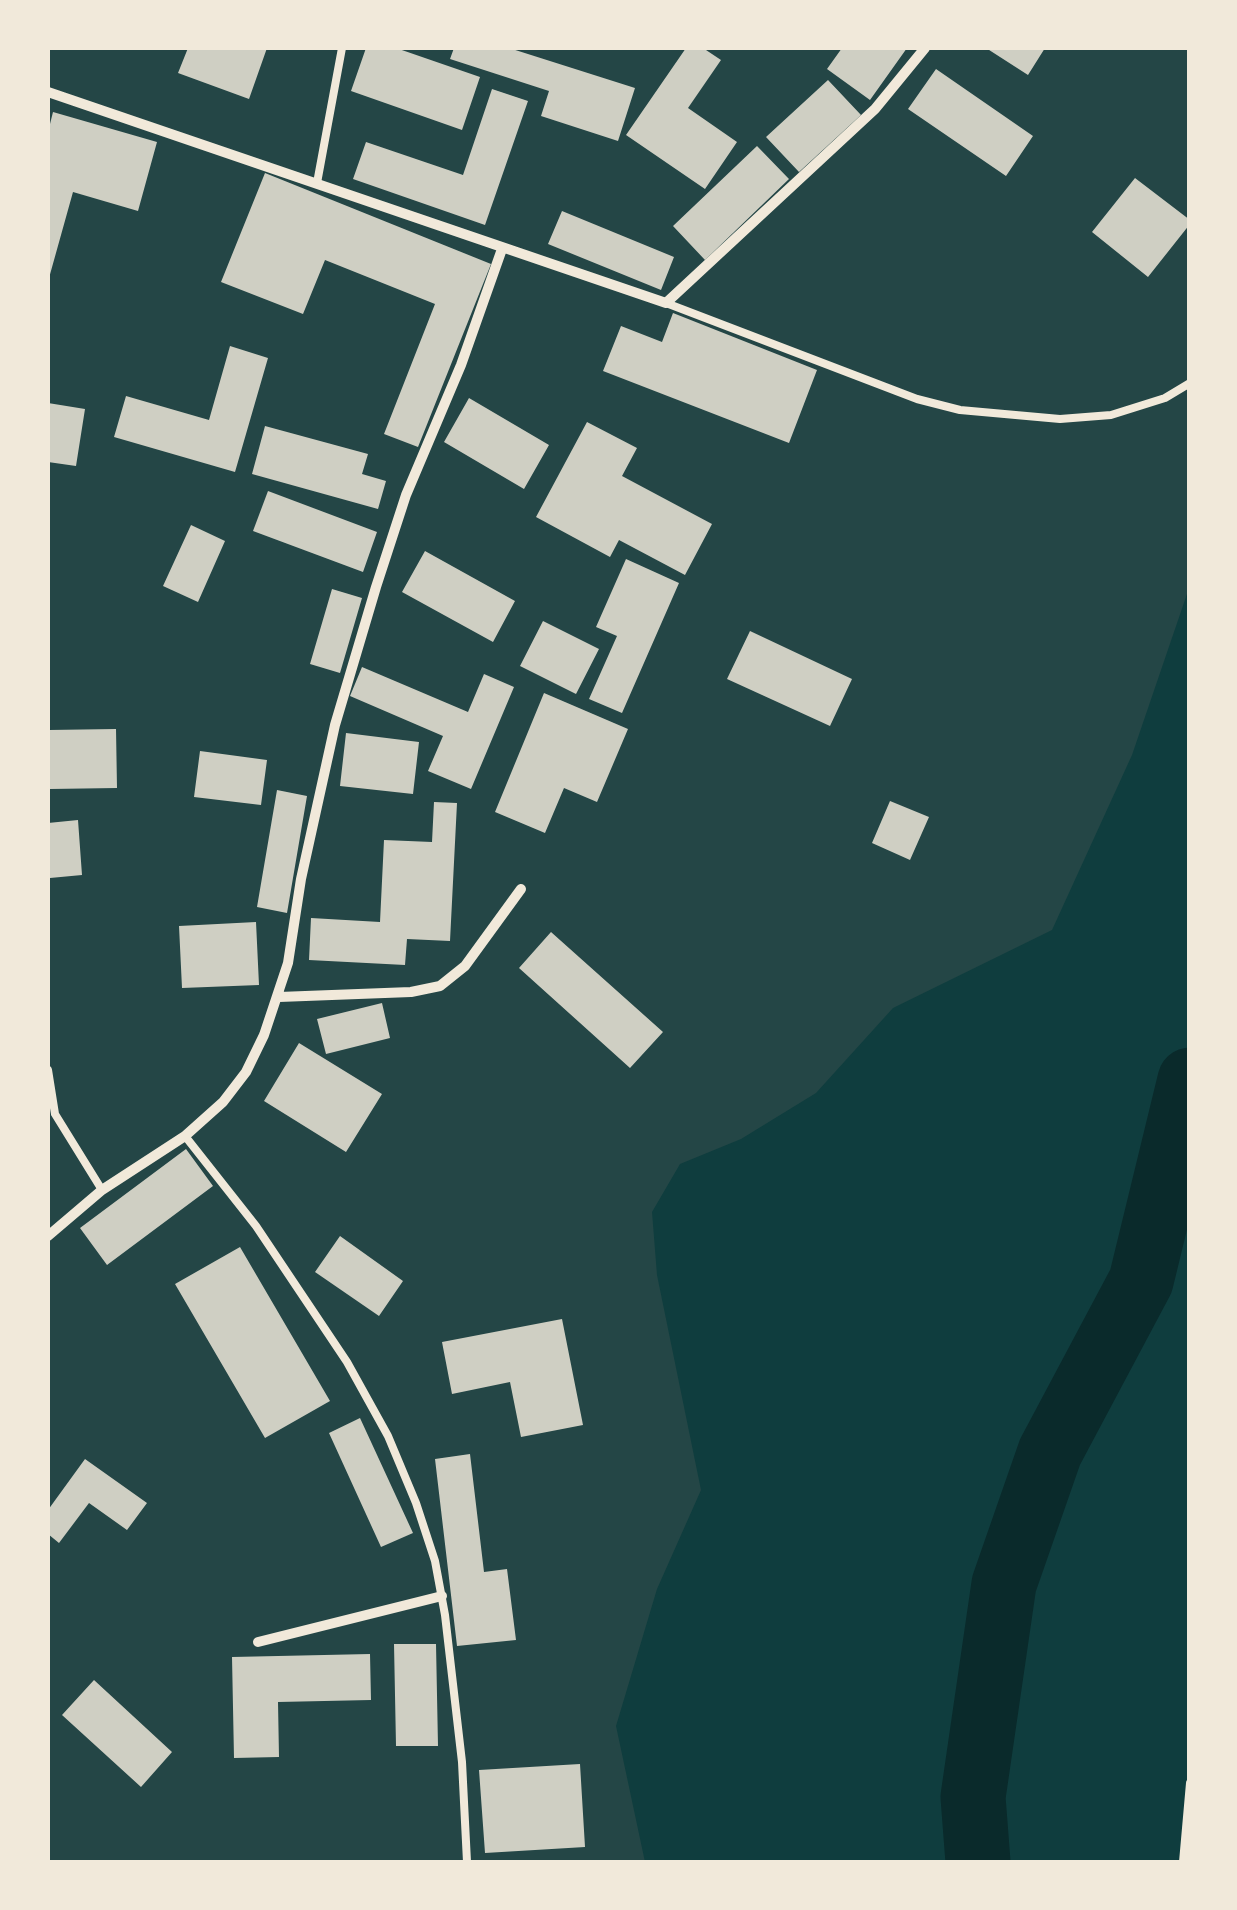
<!DOCTYPE html>
<html>
<head>
<meta charset="utf-8">
<style>
	body { margin:0 }
	#map { position:relative; width:1237px; height:1910px; overflow:hidden; background:#0f3d3e; font-family:"Open Sans",sans-serif }
	canvas { display:block }
	.frame { position:absolute; inset:0; border:50px solid #f1e9da; pointer-events:none }
</style>
</head>
<body>
<div id="map">
<canvas width="1237" height="1910"></canvas>
<div class="frame"></div>
</div>
<script>
const g = document.querySelector('canvas').getContext('2d');
g.lineJoin = 'round';
function paint(path, color) { g.fillStyle = color; g.fill(path, 'evenodd'); }
const shape = rows => new Path2D(rows.map(r => 'M' + r).join(''));
function strokePath(path, color, width, dash) { g.strokeStyle = color; g.lineWidth = width; g.lineCap = dash ? 'butt' : 'round'; g.setLineDash(dash || []); g.stroke(path); }
paint(shape([
	[48,48,1189,48,1189,588,1132,755,1052,930,893,1008,816,1093,741,1139,680,1164,652,1212,657,1275,701,1490,657,1589,616,1726,645,1862,48,1862]
]), '#244646');
strokePath(shape([
	[978,1862,973,1797,1004,1584,1050,1452,1141,1281,1190,1080]
]), '#0a2a2b', 65);
paint(shape([
	[188,48,267,48,249,99,178,73],
	[366,48,396,48,480,77,462,130,351,91],
	[454,48,509,48,635,88,618,141,541,116,549,91,450,59],
	[686,48,703,48,721,60,688,108,737,142,705,189,626,135],
	[842,48,907,48,870,100,827,69],
	[986,48,1045,48,1028,75],
	[936,69,1033,136,1006,176,908,109],
	[828,80,861,115,799,172,766,137],
	[492,89,528,101,485,225,353,179,366,142,463,175],
	[53,112,157,142,138,211,73,192,49,278,48,132],
	[757,146,789,179,705,260,673,226],
	[265,173,491,264,418,447,384,434,435,304,325,260,303,314,221,282],
	[1135,178,1190,220,1190,224,1148,277,1092,232],
	[562,211,674,257,661,290,548,244],
	[673,313,817,370,789,443,603,371,621,326,662,342],
	[230,346,268,358,235,472,114,437,126,396,209,420],
	[469,398,549,445,524,489,444,442],
	[48,403,85,409,76,466,48,462],
	[587,422,637,448,622,476,712,524,685,575,619,540,610,557,536,517],
	[265,426,368,454,362,474,386,481,378,509,252,474],
	[268,491,377,532,363,572,253,531],
	[191,525,225,541,198,602,163,586],
	[425,551,515,601,493,642,402,592],
	[626,559,679,583,622,713,589,699,617,636,596,627],
	[332,589,362,598,340,673,310,664],
	[543,621,599,649,576,694,520,666],
	[750,631,852,679,830,726,727,679],
	[362,667,468,712,484,674,514,687,471,789,428,771,443,736,350,696],
	[544,693,628,729,597,802,564,788,545,833,495,812],
	[116,729,117,788,50,789,49,730],
	[346,733,419,742,413,794,340,786],
	[200,751,267,760,261,805,194,797],
	[277,790,307,796,287,913,257,907],
	[890,801,929,817,910,860,872,843],
	[434,802,457,803,450,941,407,939,405,965,309,960,311,918,380,922,384,840,432,842],
	[78,820,82,875,50,878,48,823],
	[256,922,259,985,182,988,179,926],
	[551,932,663,1032,630,1068,519,968],
	[382,1003,390,1038,326,1054,317,1019],
	[299,1043,382,1094,346,1152,264,1101],
	[186,1149,213,1186,107,1265,80,1228],
	[340,1236,403,1281,379,1316,315,1272],
	[240,1247,330,1401,265,1438,175,1284],
	[562,1319,583,1425,521,1437,510,1382,452,1394,442,1342],
	[360,1418,413,1533,381,1547,329,1433],
	[470,1454,484,1572,507,1569,516,1640,457,1646,435,1459],
	[85,1459,147,1503,127,1530,89,1503,59,1543,48,1534,48,1510],
	[394,1644,436,1644,438,1746,396,1746],
	[370,1654,371,1700,278,1702,279,1757,234,1758,232,1657],
	[94,1680,172,1752,141,1787,62,1715],
	[580,1764,585,1847,485,1853,479,1770]
]), '#cfcfc3');
strokePath(shape([
	[317,183,342,48],
	[666,303,917,399,960,410,1060,419,1111,415,1165,398,1190,383],
	[48,1070,55,1114,102,1190],
	[185,1136,256,1226,347,1362,388,1436,416,1503,435,1561,445,1615,462,1762,467,1862],
	[1183,1862,1190,1783]
]), '#f1e9da', 8);
strokePath(shape([
	[48,92,666,303,875,109,925,48],
	[279,997,411,992,440,986,465,966,521,889],
	[48,1236,102,1190,185,1136,223,1102,246,1072,264,1035,288,963,301,879,335,725,376,587,406,495,461,365,502,249],
	[258,1642,442,1596]
]), '#f1e9da', 10);
</script>
</body>
</html>
